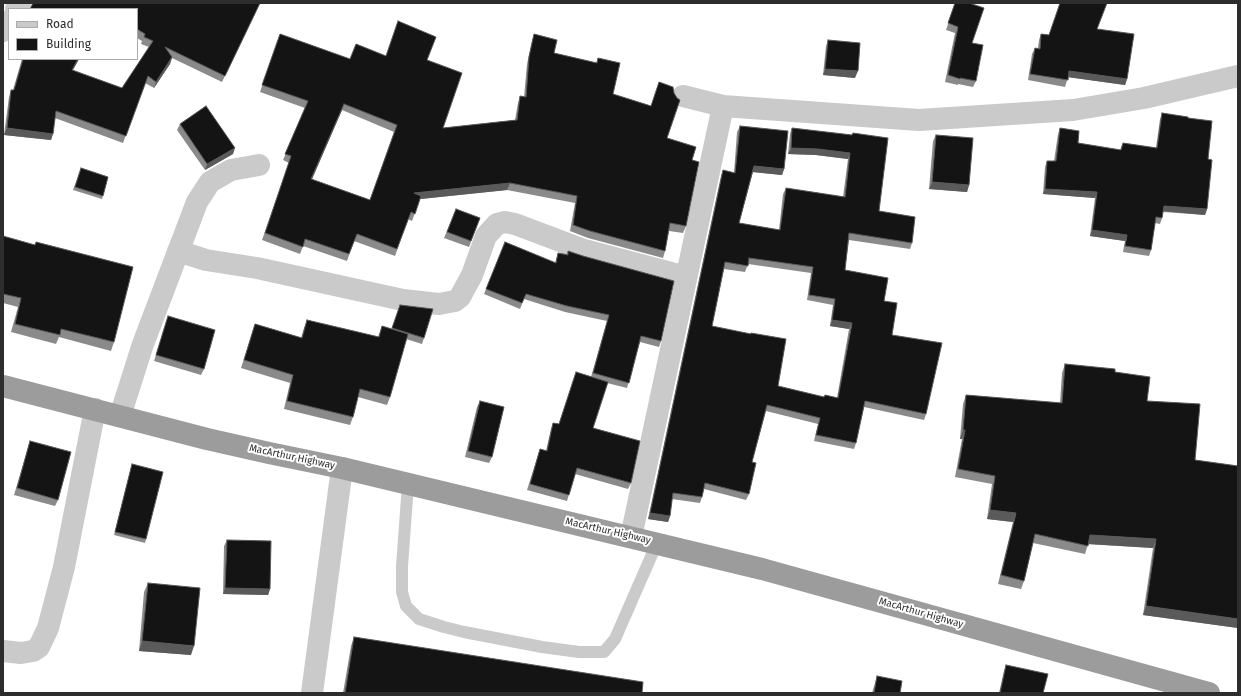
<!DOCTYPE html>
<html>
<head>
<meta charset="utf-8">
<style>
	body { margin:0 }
	#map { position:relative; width:1241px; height:696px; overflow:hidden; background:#fff; font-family:"Fira Sans",sans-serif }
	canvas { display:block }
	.frame { position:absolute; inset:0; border:4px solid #2d2d2d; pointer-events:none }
	.legend { position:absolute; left:8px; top:8px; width:130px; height:52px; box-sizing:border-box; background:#fff; border:1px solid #ababab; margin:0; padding:5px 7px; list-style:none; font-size:12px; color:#2d2d2d }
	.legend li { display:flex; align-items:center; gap:8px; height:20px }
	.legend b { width:20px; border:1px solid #ababab }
</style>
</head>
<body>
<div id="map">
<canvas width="1241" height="696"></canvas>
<div class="frame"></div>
<ul class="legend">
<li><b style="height:5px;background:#cacaca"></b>Road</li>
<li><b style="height:11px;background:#141414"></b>Building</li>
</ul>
</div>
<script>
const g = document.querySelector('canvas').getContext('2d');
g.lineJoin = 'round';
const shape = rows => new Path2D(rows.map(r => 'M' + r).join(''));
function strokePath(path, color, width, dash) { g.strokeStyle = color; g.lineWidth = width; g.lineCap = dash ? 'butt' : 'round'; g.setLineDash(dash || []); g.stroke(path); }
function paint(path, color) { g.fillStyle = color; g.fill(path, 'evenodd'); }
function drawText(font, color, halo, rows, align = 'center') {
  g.font = font + ' "Fira Sans",sans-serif'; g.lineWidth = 4; g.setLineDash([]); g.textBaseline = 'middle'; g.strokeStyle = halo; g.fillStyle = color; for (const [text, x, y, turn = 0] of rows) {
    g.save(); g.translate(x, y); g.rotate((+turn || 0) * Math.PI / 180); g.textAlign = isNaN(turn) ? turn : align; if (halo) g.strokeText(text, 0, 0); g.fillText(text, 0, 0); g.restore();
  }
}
strokePath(shape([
	[408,484,402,566,402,592,406,606,419,619,444,627,464,632,542,647,579,652,604,652,615,639,657,543]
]), '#cacaca', 12);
strokePath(shape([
	[16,9,20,3],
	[3,31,9,21],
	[683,96,723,106,919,120,1073,110,1144,98,1238,76],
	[178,251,206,260,257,268,403,300,439,304,455,301,460,297,472,275,486,236,497,224,505,222,515,224,584,250,686,277],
	[120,416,143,344,197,202,210,182,231,170,259,165],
	[631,537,723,106],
	[3,651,21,653,33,651,39,647,48,628,64,567,95,409],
	[312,693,342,468]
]), '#cacaca', 22);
strokePath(shape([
	[3,386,207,439,269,453,342,468,762,569,1209,693]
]), '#9c9c9c', 22);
paint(shape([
	[260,3,222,82,172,58,170,64,154,88,145,83,123,143,55,118,51,140,4,135,9,97,11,90,13,90,22,59,79,59,73,70,122,88,149,47,141,44,142,41,137,38,137,9],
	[955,3,972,43,976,81,973,87,958,84,958,85,945,82,955,33,946,30],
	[1097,29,1127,79,1125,85,1068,77,1065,87,1028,80,1032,54,1035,48,1038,48,1039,40,1041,34,1049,35],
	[280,34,350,59,427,61,443,128,515,120,518,103,520,96,524,97,527,64,532,41,534,34,554,53,596,63,598,58,613,94,667,138,692,160,686,226,683,233,669,231,665,251,663,258,588,238,570,231,575,203,507,190,420,199,412,221,408,219,395,256,354,241,347,261,303,246,300,254,262,240,289,163,283,160,305,108,260,92],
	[342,110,394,132,370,200,312,179],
	[828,40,855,78,823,75,826,46],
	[1162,113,1188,118,1208,159,1207,209,1205,215,1163,212,1162,218,1160,224,1155,223,1151,250,1149,256,1123,252,1125,241,1090,236,1095,198,1043,194,1045,167,1047,161,1054,161,1058,134,1060,128,1078,143,1120,150,1123,143,1156,148,1160,119],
	[180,124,233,154,205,170,177,130],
	[740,126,784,169,782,175,753,172,739,223,779,230,783,194,786,188,843,197,848,159,816,155,788,154,790,134,792,128,852,135,853,133,879,211,912,243,910,249,849,240,845,270,884,301,892,335,926,414,924,420,864,407,856,443,854,449,814,441,818,424,766,411,752,462,749,494,746,500,704,489,702,497,700,503,672,499,670,516,668,522,648,519,721,176,723,170,734,173,737,132],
	[748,264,811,273,807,300,833,305,830,326,849,329,837,398,824,397,778,386,712,326,724,269,745,272],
	[936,135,969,185,967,192,929,189,933,141],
	[81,168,108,177,102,199,73,190],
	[456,209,480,218,469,247,444,238],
	[3,236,114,342,111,351,59,337,56,344,11,332,18,307,3,303],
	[505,242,555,263,558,253,567,254,568,251,661,341,659,347,640,342,627,388,607,383,593,428,631,483,628,489,575,474,567,501,527,490,540,449,546,451,551,429,553,423,559,424,591,377,607,321,565,312,524,299,520,309,484,294],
	[400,305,424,338,422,344,406,339,390,397,387,405,358,397,353,417,350,425,284,409,290,383,241,368,255,324,301,338,304,328,307,320,378,337,382,326,392,329],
	[168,316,204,369,201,375,154,361],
	[1065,364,1115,372,1147,401,1195,460,1238,466,1238,628,1143,615,1153,548,1088,544,1085,554,1033,543,1024,581,1021,589,998,584,1013,522,987,519,992,484,955,477,962,439,960,439,963,404,966,395,1060,403,1062,373],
	[480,401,492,457,489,463,465,457,477,407],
	[30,441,58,500,55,506,14,495],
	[132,464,146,539,145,543,114,535],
	[227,540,270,589,268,595,223,594,224,546],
	[148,583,191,655,139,651,144,592],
	[354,637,642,693,343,693,351,646],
	[1006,665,1043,693,999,693,1004,671],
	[877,676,900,693,872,693,875,683]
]), '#8a8a8a');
paint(shape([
	[172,57,170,64,154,88,156,82],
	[78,59,79,59,69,77,72,70],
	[825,69,858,71,855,78,823,75],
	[1069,71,1127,79,1125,85,1067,77],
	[344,104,342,110,309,186,311,179],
	[7,128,53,134,51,140,4,135],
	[235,148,233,154,205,170,207,164],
	[791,148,818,149,850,153,848,159,816,155,788,154],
	[754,166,784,169,782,175,752,172],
	[932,182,969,185,967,192,929,189],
	[510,183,507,190,411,200,414,193],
	[1045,189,1097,192,1095,198,1043,194],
	[1164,206,1207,209,1205,215,1162,211],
	[1092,230,1127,235,1125,241,1090,236],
	[832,320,852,323,849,329,830,326],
	[963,430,965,430,962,439,960,439],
	[990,510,1016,513,1013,522,987,519],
	[650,513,670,516,668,522,648,519],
	[1090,535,1156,539,1153,548,1087,544],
	[225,588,270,589,268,595,223,594],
	[1146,606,1238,619,1238,628,1143,615],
	[142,641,194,646,191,655,139,651]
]), '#5a5a5a');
const building = shape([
	[33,3,260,3,225,76,165,47,172,57,156,82,148,76,126,136,56,111,53,134,7,128,11,90,14,90,23,59,78,59,72,70,122,88,153,41,144,37,145,34,137,29,137,9,30,9,33,3],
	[955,3,969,3,984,8,972,43,983,45,976,81,960,78,960,79,948,75,958,27,948,23,955,3],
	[1060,3,1107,3,1097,29,1134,34,1127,79,1069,71,1068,80,1030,74,1035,48,1040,49,1041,34,1049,35,1060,3],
	[398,21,436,37,427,60,462,73,443,128,517,120,520,96,526,97,529,57,534,34,557,40,554,53,597,63,598,58,620,63,613,94,651,106,659,82,673,87,674,93,677,98,680,100,667,138,696,147,692,160,699,162,686,226,670,223,665,251,590,231,573,225,577,196,510,183,414,193,421,196,415,214,411,212,397,249,357,234,349,254,305,239,303,247,265,233,291,156,285,154,308,101,262,85,280,34,350,59,356,44,386,56,398,21],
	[344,104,397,125,370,200,311,179,344,104],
	[828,40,860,43,858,71,825,69,828,40],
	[206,106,235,148,207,164,180,124,206,106],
	[1162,113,1188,117,1188,118,1212,121,1208,159,1212,160,1207,209,1164,206,1162,218,1156,217,1151,250,1125,246,1127,235,1092,230,1097,192,1045,189,1047,161,1056,161,1060,128,1079,131,1078,143,1121,150,1123,143,1157,148,1162,113],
	[740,126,788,131,784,169,754,166,739,223,780,230,786,188,845,197,850,153,818,149,791,148,792,128,852,135,853,133,888,138,879,211,915,217,912,243,849,233,845,270,888,278,884,301,897,303,892,335,942,343,926,414,865,401,856,443,816,435,820,418,767,405,752,462,756,463,749,494,705,483,702,497,673,493,670,516,650,513,723,170,735,173,740,126],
	[749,258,813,267,809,295,835,299,832,320,852,323,838,398,825,395,824,397,778,386,786,339,751,333,751,334,712,326,725,262,748,266,749,258],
	[936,135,973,138,969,185,932,182,936,135],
	[81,168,108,177,103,196,75,187,81,168],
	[456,209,480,218,471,241,447,232,456,209],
	[3,236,35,245,36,242,133,267,114,342,61,329,60,335,15,324,21,298,3,294,3,236],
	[505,242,556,263,558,253,568,255,568,251,583,256,674,281,661,341,641,336,629,383,593,373,609,315,567,306,526,294,522,303,486,289,505,242],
	[400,305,433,309,424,338,392,328,400,305],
	[168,316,215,330,204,369,156,355,168,316],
	[307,320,379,337,382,326,408,334,390,397,360,389,353,417,287,401,293,375,244,360,255,324,302,338,307,320],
	[1065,364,1115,369,1115,372,1150,377,1147,401,1200,404,1195,460,1238,466,1238,619,1146,606,1156,539,1090,535,1088,546,1035,534,1024,581,1001,575,1016,513,990,510,995,476,958,469,965,430,963,430,966,395,1062,403,1065,364],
	[576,372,608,382,593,428,640,441,631,483,577,468,569,495,530,484,540,449,547,451,553,423,559,424,576,372],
	[480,401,504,407,492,457,468,451,480,401],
	[30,441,71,452,58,500,17,488,30,441],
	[132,464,163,472,146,539,115,532,132,464],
	[227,540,271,541,270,589,225,588,227,540],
	[148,583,200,588,194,646,142,641,148,583],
	[354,637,643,682,642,693,345,693,354,637],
	[1006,665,1048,674,1043,693,1000,693,1006,665],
	[877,676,902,681,900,693,874,693,877,676]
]);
paint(building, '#141414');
strokePath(building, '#5a5a5a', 1);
drawText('10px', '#2d2d2d', '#fff', [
	["MacArthur Highway",292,457,12],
	["MacArthur Highway",608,531,13],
	["MacArthur Highway",921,613,16]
]);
</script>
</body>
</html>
